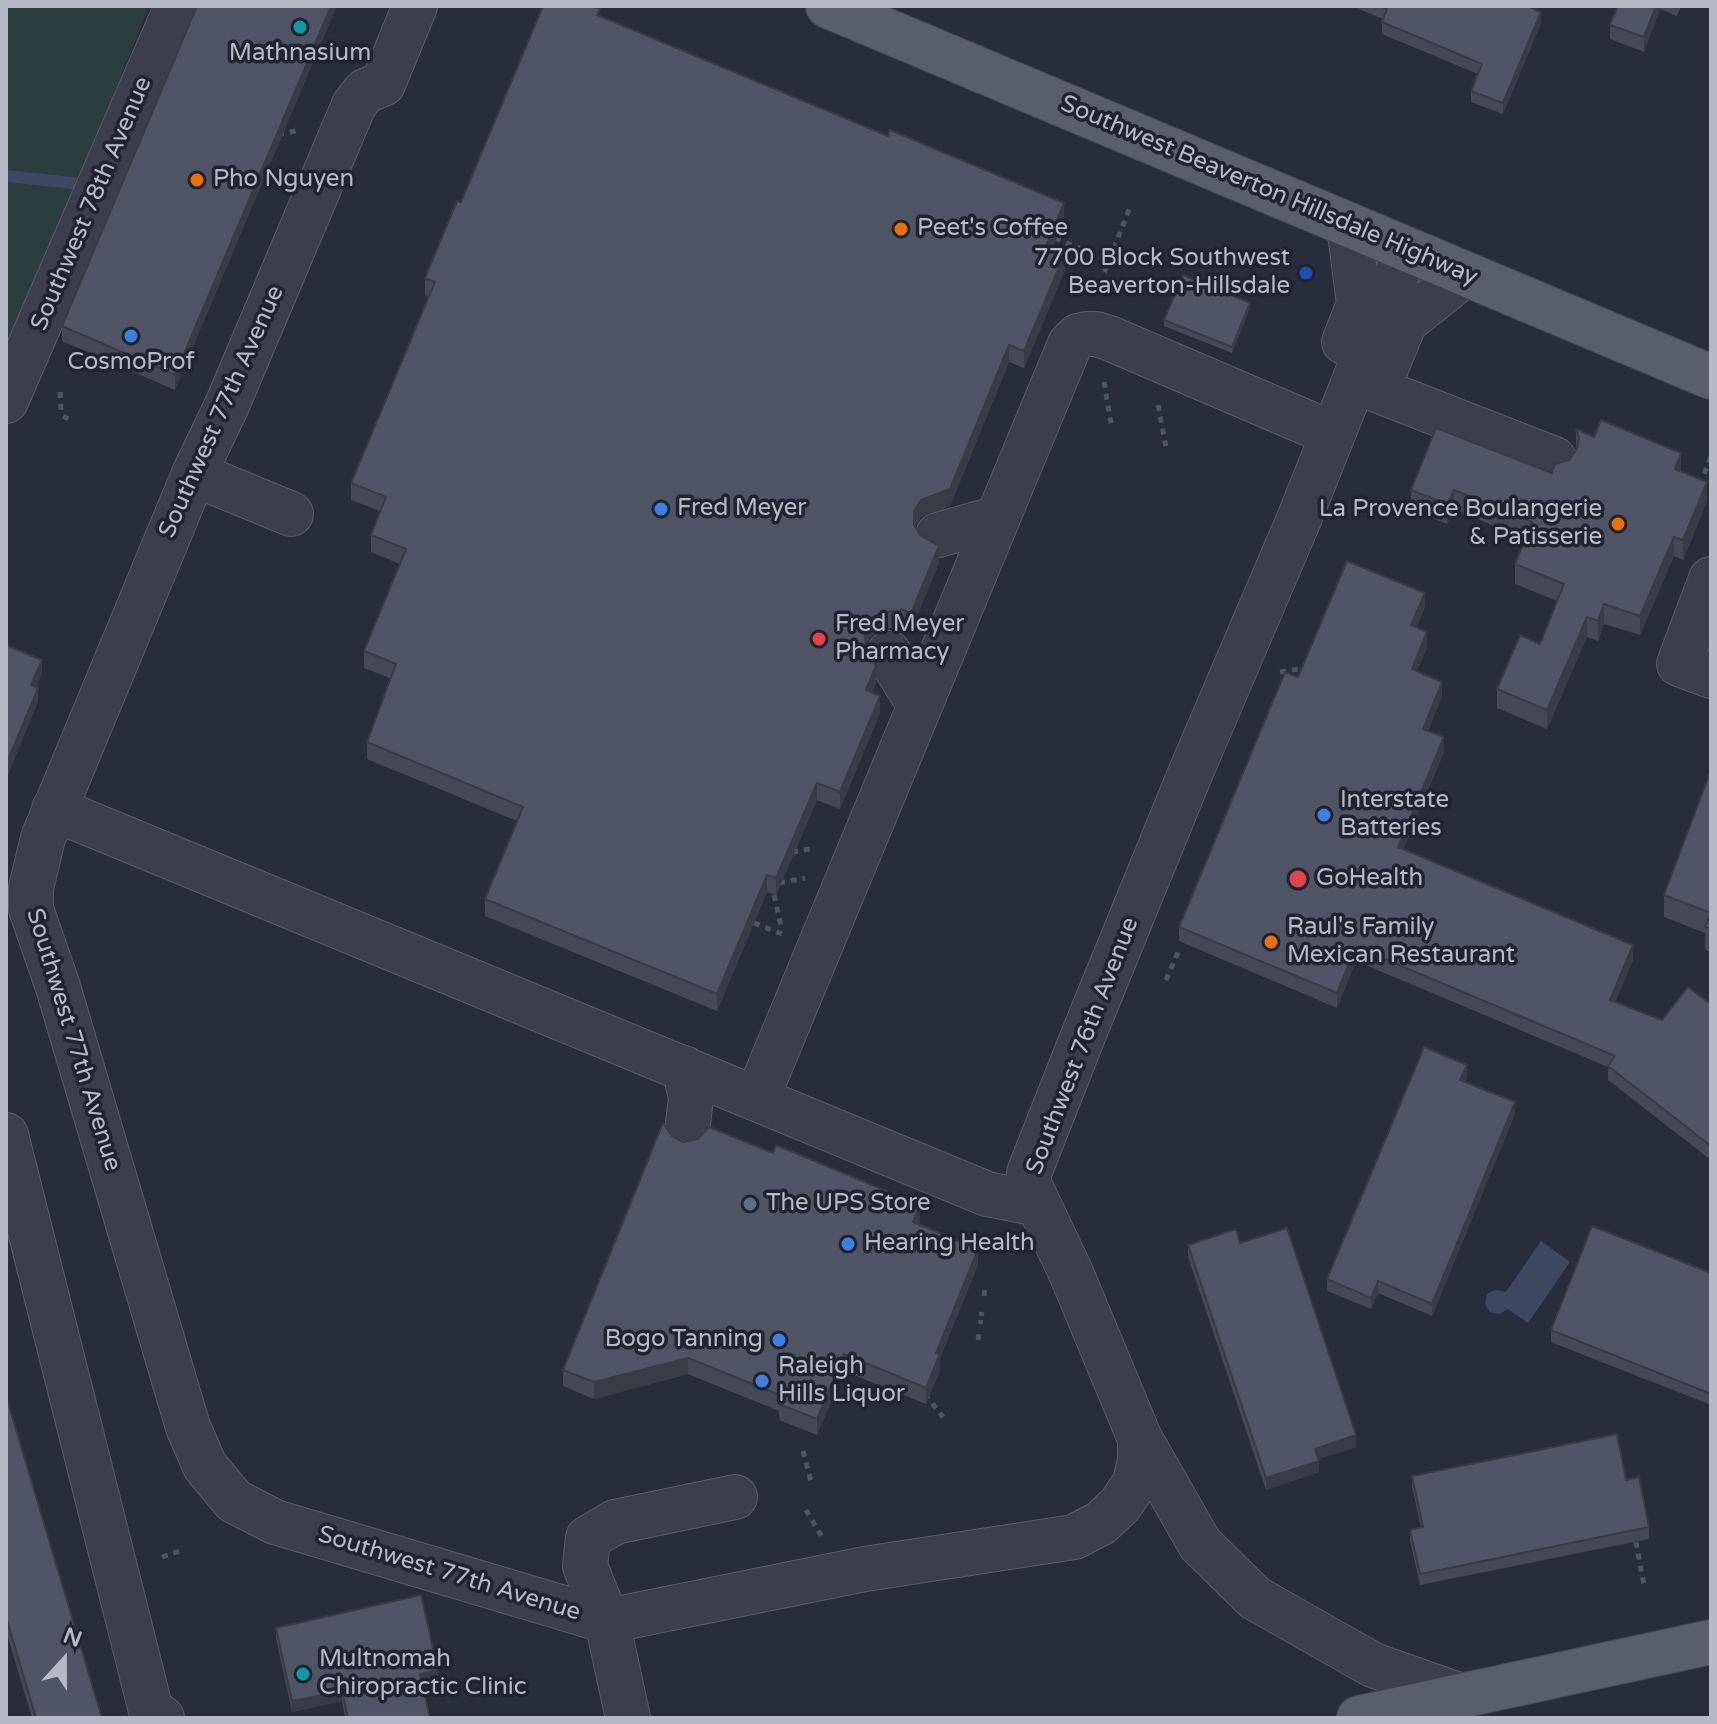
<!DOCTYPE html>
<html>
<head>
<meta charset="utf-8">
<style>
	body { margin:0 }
	#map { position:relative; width:1717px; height:1724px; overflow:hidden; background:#272d3a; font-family:"Varela Round",sans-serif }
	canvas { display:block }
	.frame { position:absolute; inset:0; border:8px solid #b6bac6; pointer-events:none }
	.north { position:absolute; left:24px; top:1620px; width:80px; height:80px; -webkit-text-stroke:6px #1f2430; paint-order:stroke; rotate:21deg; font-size:22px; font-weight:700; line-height:32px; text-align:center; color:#b6bac6 }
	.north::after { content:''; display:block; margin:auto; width:28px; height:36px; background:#b6bac6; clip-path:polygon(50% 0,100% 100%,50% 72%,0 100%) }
</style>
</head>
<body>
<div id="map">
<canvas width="1717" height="1724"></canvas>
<div class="frame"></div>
<div class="north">N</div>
</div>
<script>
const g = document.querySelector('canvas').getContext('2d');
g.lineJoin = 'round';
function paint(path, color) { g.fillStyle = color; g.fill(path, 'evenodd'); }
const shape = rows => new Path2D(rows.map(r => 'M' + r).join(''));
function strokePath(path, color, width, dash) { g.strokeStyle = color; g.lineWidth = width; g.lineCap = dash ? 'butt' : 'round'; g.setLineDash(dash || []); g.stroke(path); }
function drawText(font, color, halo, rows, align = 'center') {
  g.font = font + ' "Varela Round",sans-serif'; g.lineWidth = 7; g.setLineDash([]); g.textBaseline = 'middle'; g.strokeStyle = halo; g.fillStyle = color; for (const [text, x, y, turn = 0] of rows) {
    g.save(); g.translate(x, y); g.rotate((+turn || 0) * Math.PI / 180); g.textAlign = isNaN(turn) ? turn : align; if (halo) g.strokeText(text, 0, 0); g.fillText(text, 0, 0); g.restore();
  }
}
paint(shape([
	[6,6,149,6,6,365]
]), '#2c3d3f');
paint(shape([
	[1541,1241,1570,1262,1528,1323,1508,1309,1500,1314,1490,1312,1485,1304,1487,1294,1495,1290,1506,1292]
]), '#3e4961');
strokePath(shape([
	[6,176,92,185]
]), '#3e4961', 12);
const minor = shape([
	[415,6,383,84,365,91,354,105,227,405,194,474,43,838,31,888,31,909,58,987,188,1427,205,1466,234,1501,275,1522,607,1621,628,1718],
	[1407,249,1299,519,1190,774,1085,1031,1029,1173,1029,1184,1071,1273,1140,1439,1200,1544,1255,1598,1373,1665,1461,1696],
	[1344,342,1359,304,1349,225],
	[1386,368,1405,322,1465,274],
	[1377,390,1554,459],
	[6,401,177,6],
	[194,474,291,514],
	[938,535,995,519],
	[1711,579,1679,664,1711,676],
	[889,653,893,663,919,704],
	[54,809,987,1194,1038,1204],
	[684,1068,691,1097,687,1133],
	[757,1098,1070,344,1078,336,1087,334,1096,334,1109,338,1333,434],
	[6,1135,151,1711,162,1718],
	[735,1497,615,1522,588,1538,585,1566,607,1621,865,1569,1074,1537,1101,1523,1120,1505,1135,1483,1140,1460,1140,1439]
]);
const major = shape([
	[828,6,1711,377],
	[1359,1718,1711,1642]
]);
strokePath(minor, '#585d69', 46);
strokePath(major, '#434854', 46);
strokePath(shape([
	[278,135,299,130],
	[1055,238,1109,261,1130,207],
	[1095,294,1109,261],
	[1104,382,1111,423],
	[60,392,61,410],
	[1158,405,1166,447],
	[63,416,69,419],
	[1700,485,1711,456],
	[1280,672,1299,669],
	[792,852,815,848],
	[779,883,805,878],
	[774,895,781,926],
	[754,923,782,934],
	[1166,980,1179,950],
	[984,1296,985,1287],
	[981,1316,982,1312],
	[980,1324,981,1320],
	[978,1340,980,1328],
	[925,1394,943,1417],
	[803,1451,812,1485],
	[806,1510,822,1537],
	[1636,1542,1644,1585],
	[162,1557,180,1551]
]), '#4a585d', 5, [6, 6]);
strokePath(minor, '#3a3f4b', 44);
strokePath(major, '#585e6b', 44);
paint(shape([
	[197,6,175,390,62,341,62,326],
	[1352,6,1527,6,1541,23,1503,114,1471,102,1471,91,1478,74,1382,34,1382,22,1383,19],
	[1618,6,1681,6,1677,16,1660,9,1644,52,1610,39,1610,25],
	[600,16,1064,220,1053,248,1065,270,1024,368,1009,362,950,506,921,517,915,526,939,563,911,630,901,626,899,631,892,628,880,630,870,637,866,646,876,683,872,692,880,713,840,809,817,800,776,895,767,892,717,1011,485,916,485,899,517,821,367,759,367,742,390,678,364,668,364,651,400,564,371,552,371,535,380,511,351,500,351,483,429,297,425,295,425,278,461,202],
	[1250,308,1232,353,1164,326,1164,320],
	[1576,429,1681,472,1707,501,1683,560,1674,556,1640,635,1604,624,1598,641,1587,637,1547,729,1497,708,1497,689,1540,644,1557,601,1515,584,1515,564,1525,539,1454,509,1447,524,1411,509,1411,490,1552,473,1569,460,1576,450],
	[1425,607,1416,628,1427,647,1417,671,1442,696,1428,731,1444,752,1403,849,1633,960,1615,1002,1662,1020,1711,1004,1711,1160,1608,1080,1608,1067,1356,961,1337,1008,1179,941,1179,927],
	[1711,770,1711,952,1705,950,1705,933,1664,917,1664,895],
	[1467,1077,1465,1082,1515,1114,1432,1316,1378,1293,1371,1309,1327,1291,1327,1279],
	[672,1136,920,1221,919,1224,978,1265,940,1358,940,1370,926,1404,844,1371,817,1435,779,1420,779,1411,688,1374,594,1399,563,1386,563,1370],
	[1240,1243,1356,1447,1318,1459,1319,1472,1266,1490,1188,1257,1188,1245],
	[1711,1273,1711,1405,1551,1342,1551,1330],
	[6,1396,102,1718,32,1718,6,1631],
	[1412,1476,1626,1480,1649,1527,1649,1539,1420,1585,1410,1541,1410,1530,1421,1527,1412,1487],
	[276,1628,438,1680,422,1684,430,1718,345,1718,342,1701,292,1712,276,1638]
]), '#454957');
paint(shape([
	[331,6,337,6,175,390,175,375],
	[1656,6,1660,6,1660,9,1644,52,1644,37],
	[1541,12,1541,23,1503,114,1503,103],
	[1064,203,1064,220,1046,263,1046,246],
	[1065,253,1065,270,1024,368,1024,351],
	[1250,303,1250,308,1232,353,1232,347],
	[1009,345,1009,362,950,506,921,517,914,528,914,511],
	[1681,453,1681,472,1675,469],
	[1707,482,1707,501,1683,560,1683,540],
	[1454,490,1454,509,1447,524,1447,504],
	[1674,537,1674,556,1640,635,1640,616],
	[939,546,939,563,911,630,911,613],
	[1425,593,1425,607,1411,640,1411,625],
	[1604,604,1604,624,1598,641,1598,621],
	[901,609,901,626,899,631,899,614],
	[880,613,880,630,870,637,864,649,864,632,870,620],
	[1587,617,1587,637,1547,729,1547,710],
	[1427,632,1427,647,1412,684,1412,669],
	[42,660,42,674,31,699,31,685],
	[876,666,876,683,866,707,866,690],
	[1442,682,1442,696,1423,743,1423,729],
	[38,688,38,702,6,780,6,765],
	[880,696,880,713,840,809,840,792],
	[1444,737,1444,752,1398,861,1398,847],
	[817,783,817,800,776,895,776,878],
	[767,875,767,892,717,1011,717,994],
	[1633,945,1633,960,1610,1014,1610,1000],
	[1356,947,1356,961,1337,1008,1337,993],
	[1467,1065,1467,1077,1460,1091,1460,1080],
	[1515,1102,1515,1114,1432,1316,1432,1304],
	[920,1205,920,1221,913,1238,913,1222],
	[978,1249,978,1265,940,1358,940,1370,926,1404,926,1388,936,1353],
	[1378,1281,1378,1293,1371,1309,1371,1298],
	[844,1354,844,1371,817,1435,817,1419],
	[688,1358,688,1374,594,1399,594,1382],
	[1356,1435,1356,1447,1315,1460,1315,1449],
	[1319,1461,1319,1472,1266,1490,1266,1478],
	[438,1670,438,1680,420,1684,420,1674],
	[342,1691,342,1701,292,1712,292,1701]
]), '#383c47');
const building = shape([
	[197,6,331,6,175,375,62,326,197,6],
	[543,6,592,6,600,9,597,15,888,136,890,130,1064,203,1046,246,1065,253,1024,351,1009,345,950,489,921,500,914,511,914,524,920,535,939,546,911,613,901,609,899,614,892,611,880,613,870,620,864,632,866,645,876,666,866,690,880,696,840,792,817,783,776,878,767,875,717,994,485,899,523,807,367,742,396,664,364,651,406,549,371,535,386,497,351,483,435,282,425,278,457,201,461,202,543,6],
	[1380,6,1527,6,1541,12,1503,103,1471,91,1482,64,1382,22,1387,9,1380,6],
	[1618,6,1656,6,1644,37,1610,25,1618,6],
	[1183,275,1250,303,1232,347,1164,320,1183,275],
	[1601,420,1681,453,1675,469,1707,482,1683,540,1674,537,1640,616,1604,604,1598,621,1587,617,1547,710,1497,689,1520,635,1540,644,1564,584,1515,564,1532,522,1454,490,1447,504,1411,490,1436,428,1552,473,1555,464,1569,460,1577,449,1579,437,1576,429,1594,437,1601,420],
	[1347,561,1425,593,1411,625,1427,632,1412,669,1442,682,1423,729,1444,737,1398,847,1633,945,1610,1000,1662,1020,1688,987,1711,1004,1711,1146,1608,1066,1615,1056,1356,947,1337,993,1179,927,1285,672,1298,677,1347,561],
	[6,645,42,660,31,685,38,688,6,765,6,645],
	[1711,770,1711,913,1664,895,1711,770],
	[1711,913,1711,929,1705,927,1711,913],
	[1424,1047,1467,1065,1460,1080,1515,1102,1432,1304,1378,1281,1371,1298,1327,1279,1424,1047],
	[663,1123,672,1136,683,1142,698,1139,709,1127,773,1153,776,1145,920,1205,913,1222,978,1249,936,1353,940,1354,926,1388,844,1354,817,1419,779,1404,782,1396,688,1358,594,1382,563,1370,663,1123],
	[1592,1226,1711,1273,1711,1394,1551,1330,1592,1226],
	[1287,1228,1356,1435,1315,1449,1319,1461,1266,1478,1188,1245,1236,1229,1240,1243,1287,1228],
	[6,1396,102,1718,36,1718,6,1617,6,1396],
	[1617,1434,1626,1480,1639,1477,1649,1527,1420,1574,1410,1530,1423,1527,1412,1476,1617,1434],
	[421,1595,438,1670,420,1674,430,1718,348,1718,342,1691,292,1701,276,1628,421,1595]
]);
paint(building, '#505565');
strokePath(building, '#383c47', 2);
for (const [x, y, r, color] of [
	[300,27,8,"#0f9aa8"],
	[197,180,8,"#e8710a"],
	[901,229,8,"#e8710a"],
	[1306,273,8,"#1a4fb4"],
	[131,336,8,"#3f7fe0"],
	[661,509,8,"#3f7fe0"],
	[1618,524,8,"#e8710a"],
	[819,639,8,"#e0444e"],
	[1324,815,8,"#3f7fe0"],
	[1298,879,10,"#e0444e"],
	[1271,942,8,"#e8710a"],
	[750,1204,8,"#5c6f8a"],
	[848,1244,8,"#3f7fe0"],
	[779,1340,8,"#3f7fe0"],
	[762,1381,8,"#3f7fe0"],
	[303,1674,8,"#0f9aa8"]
]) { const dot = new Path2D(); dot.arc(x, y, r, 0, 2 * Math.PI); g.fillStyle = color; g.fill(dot); strokePath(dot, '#1f2430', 3); }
drawText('24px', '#b6bac6', '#1f2430', [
	["Mathnasium",300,54,"center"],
	["Pho Nguyen",213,180],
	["Peet's Coffee",917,229],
	["7700 Block Southwest",1290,259,"right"],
	["Beaverton-Hillsdale",1290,287,"right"],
	["CosmoProf",131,363,"center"],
	["Fred Meyer",677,509],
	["La Provence Boulangerie",1602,510,"right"],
	["& Patisserie",1602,538,"right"],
	["Fred Meyer",835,625],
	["Pharmacy",835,653],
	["Interstate",1340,801],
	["Batteries",1340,829],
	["GoHealth",1316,879],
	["Raul's Family",1287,928],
	["Mexican Restaurant",1287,956],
	["The UPS Store",766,1204],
	["Hearing Health",864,1244],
	["Bogo Tanning",763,1340,"right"],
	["Raleigh",778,1367],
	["Hills Liquor",778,1395],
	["Multnomah",319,1660],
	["Chiropractic Clinic",319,1688]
], 'left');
drawText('24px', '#b6bac6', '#1f2430', [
	["Southwest Beaverton Hillsdale Highway",1269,191,23],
	["Southwest 78th Avenue",92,204,-67],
	["Southwest 77th Avenue",222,412,-66],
	["Southwest 77th Avenue",73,1040,73],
	["Southwest 76th Avenue",1083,1046,-69],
	["Southwest 77th Avenue",449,1574,17]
]);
</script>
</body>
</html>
